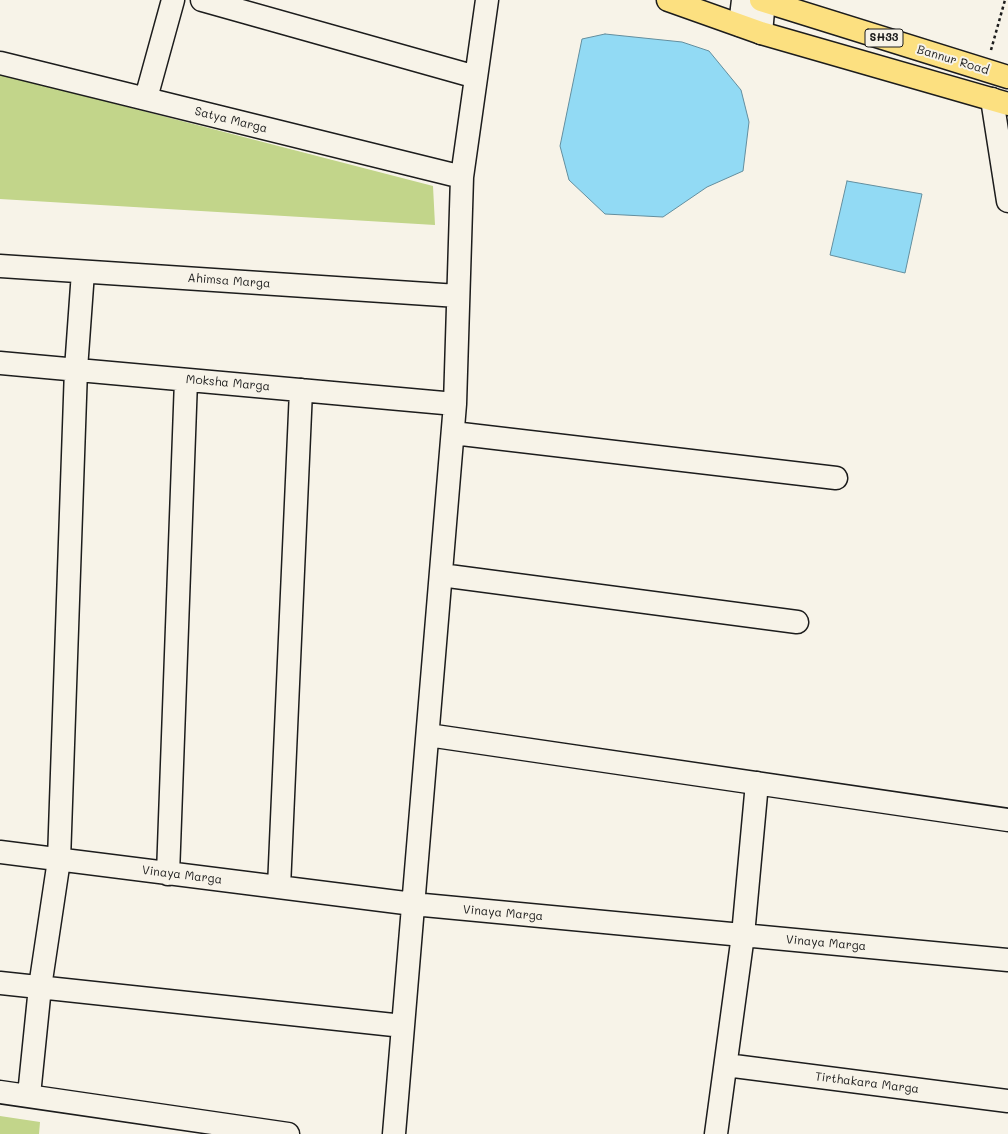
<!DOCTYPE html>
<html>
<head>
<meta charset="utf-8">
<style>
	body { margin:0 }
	canvas { display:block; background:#f7f3e8 }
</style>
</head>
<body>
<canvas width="1008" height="1134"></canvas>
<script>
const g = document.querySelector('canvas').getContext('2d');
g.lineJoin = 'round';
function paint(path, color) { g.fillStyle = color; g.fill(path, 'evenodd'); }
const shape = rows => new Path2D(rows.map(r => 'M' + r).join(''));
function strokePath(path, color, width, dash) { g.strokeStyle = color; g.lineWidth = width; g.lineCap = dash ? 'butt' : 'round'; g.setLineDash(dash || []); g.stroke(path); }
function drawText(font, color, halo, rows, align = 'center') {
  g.font = font + ' Mali,sans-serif'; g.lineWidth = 4; g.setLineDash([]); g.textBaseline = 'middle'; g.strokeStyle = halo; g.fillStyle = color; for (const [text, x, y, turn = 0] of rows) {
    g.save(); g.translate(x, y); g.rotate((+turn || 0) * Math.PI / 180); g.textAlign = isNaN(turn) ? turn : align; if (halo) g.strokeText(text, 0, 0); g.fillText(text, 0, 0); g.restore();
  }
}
paint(shape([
	[0,74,433,186,435,225,0,199],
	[0,1116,40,1122,39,1134,0,1134]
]), '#c2d58a');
const water = shape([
	[605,34,682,42,709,51,741,90,749,122,743,171,707,187,663,217,605,214,569,180,560,146,582,39,605,34],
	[847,181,922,194,905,273,830,255,847,181]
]);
paint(water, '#92daf4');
strokePath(water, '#638e9e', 1);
const minor = shape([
	[202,0,476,77],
	[740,25,743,0],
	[761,33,764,0],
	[0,63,462,177],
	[146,98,173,0],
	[992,99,1008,201],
	[0,266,458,296],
	[0,363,455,404],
	[453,433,836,478],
	[441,575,797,622],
	[428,735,1008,820],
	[0,852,413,904,1008,960],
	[168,874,186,380],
	[279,887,301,390],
	[0,983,403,1026],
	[726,1065,1008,1101],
	[0,1092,288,1134],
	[29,1095,40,987,59,860,76,369,83,272],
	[394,1134,455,404,462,177,487,0],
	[716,1134,743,935,757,783]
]);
const major = shape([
	[668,0,761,33,1008,104],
	[761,0,1008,77]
]);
strokePath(minor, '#1c1c1c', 25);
strokePath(major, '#1c1c1c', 25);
strokePath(shape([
	[991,50,1005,0]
]), '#1c1c1c', 2.5, [3, 3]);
strokePath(minor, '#f7f3e8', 22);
strokePath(major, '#fce080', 22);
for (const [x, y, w] of [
	[884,38,38]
]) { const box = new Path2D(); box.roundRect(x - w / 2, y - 9, w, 18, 3); g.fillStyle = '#f7f3e8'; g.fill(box); strokePath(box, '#1c1c1c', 1); }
drawText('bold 11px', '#1c1c1c', null, [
	["SH33",884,38]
]);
drawText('12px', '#1c1c1c', '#f7f3e8', [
	["Bannur Road",953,60,17],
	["Satya Marga",231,120,14],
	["Ahimsa Marga",229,281,4],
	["Moksha Marga",228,383,5],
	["Vinaya Marga",182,875,7],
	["Vinaya Marga",503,913,5],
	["Vinaya Marga",826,943,5],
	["Tirthakara Marga",867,1083,7]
]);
</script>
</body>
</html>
